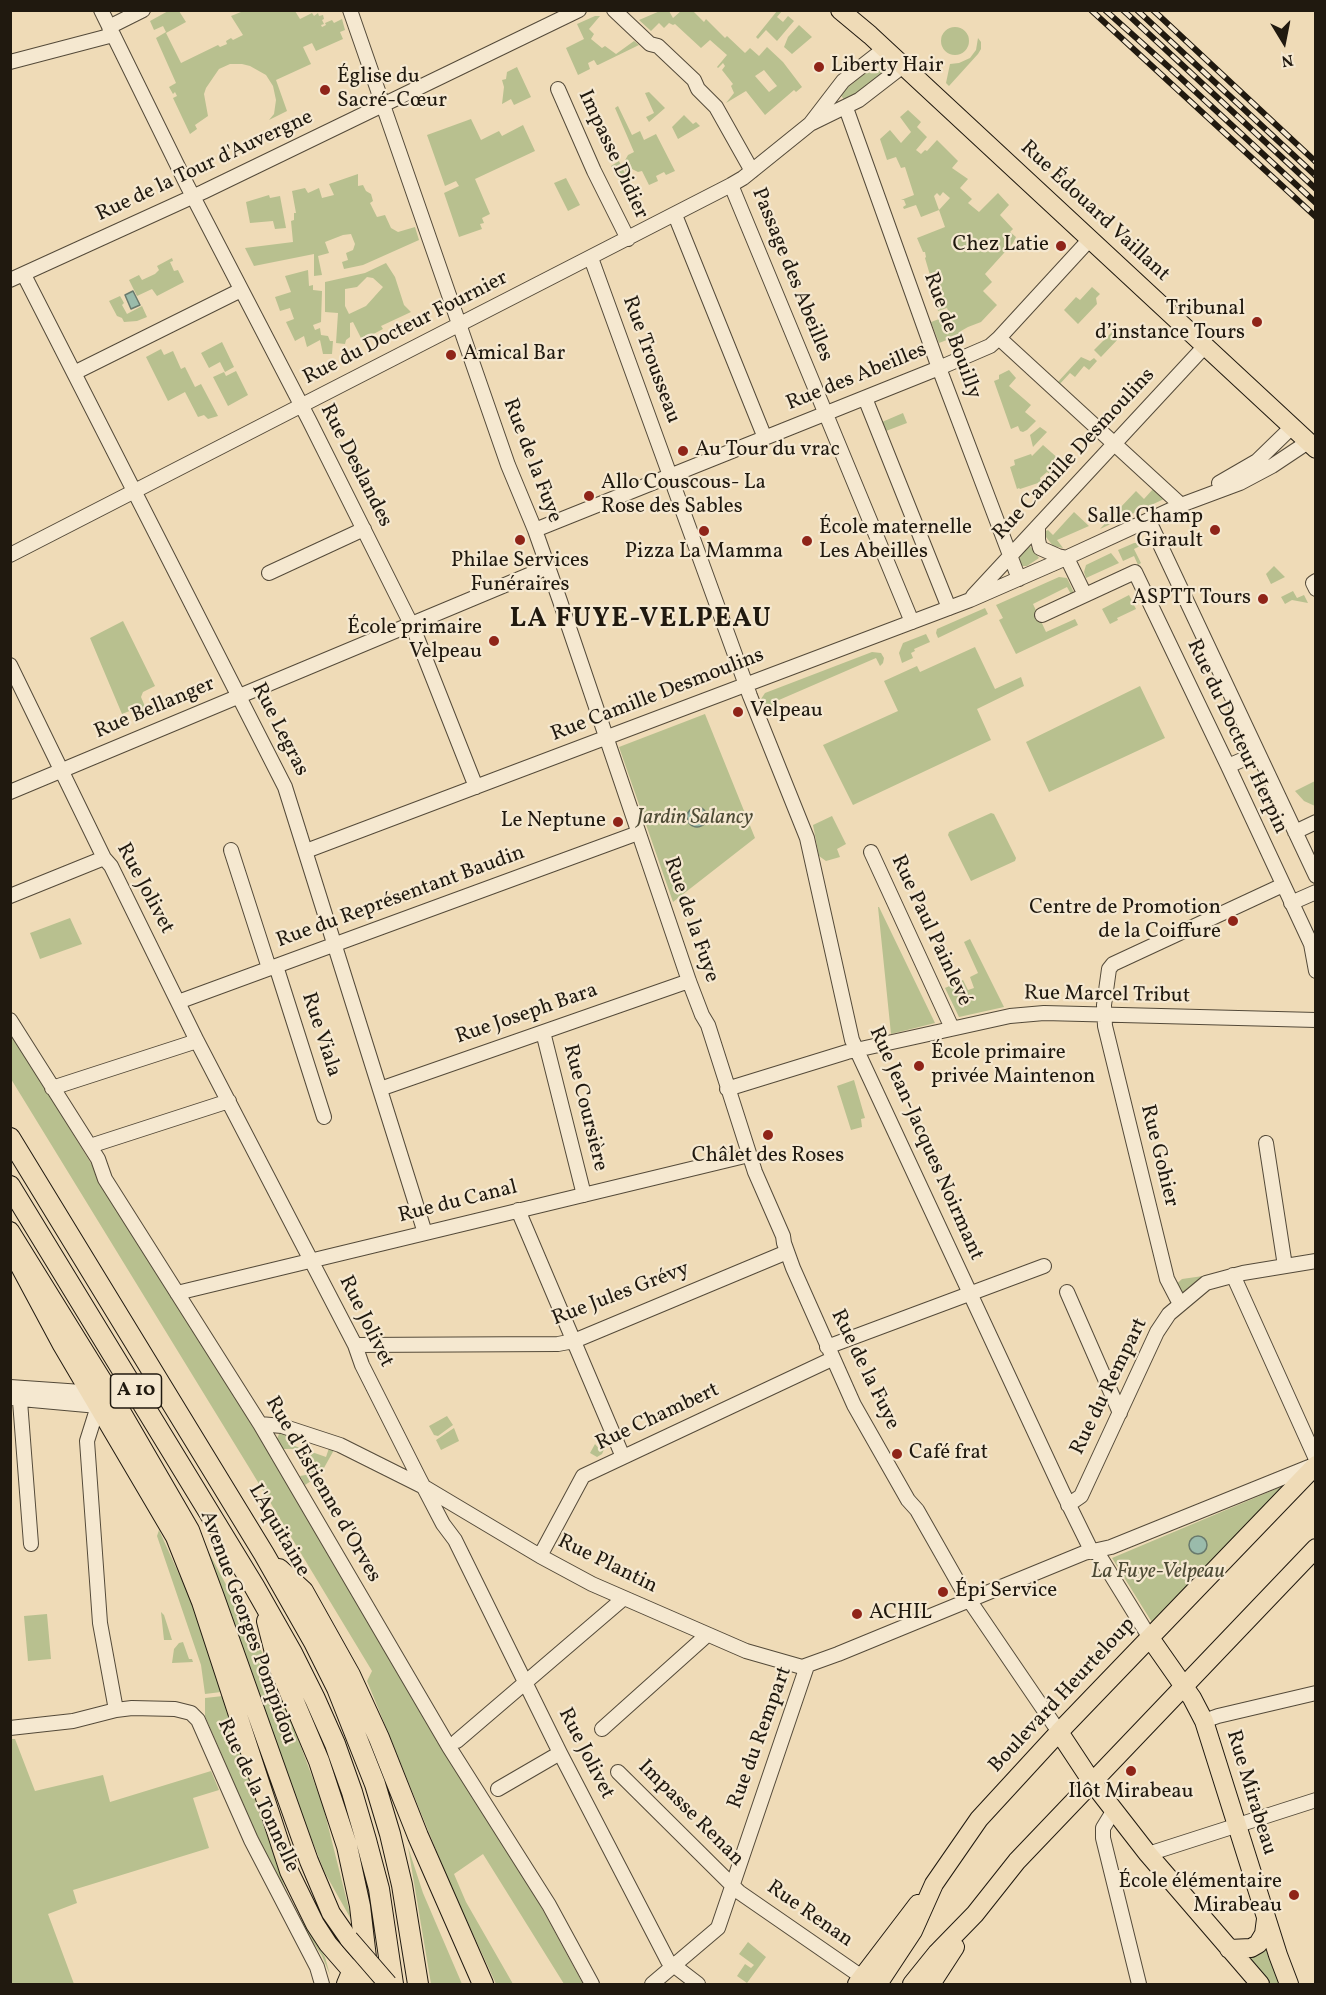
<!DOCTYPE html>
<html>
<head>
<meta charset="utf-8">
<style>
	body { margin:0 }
	#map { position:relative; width:1326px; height:1995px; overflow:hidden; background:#efdbb7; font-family:Vollkorn,serif }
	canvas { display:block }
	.frame { position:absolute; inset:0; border:12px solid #20190f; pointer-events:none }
	.north { position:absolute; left:1254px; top:12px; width:60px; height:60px; -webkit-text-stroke:4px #f5e8d0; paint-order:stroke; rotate:170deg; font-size:16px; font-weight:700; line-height:24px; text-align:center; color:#20190f }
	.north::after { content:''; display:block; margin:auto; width:21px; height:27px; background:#20190f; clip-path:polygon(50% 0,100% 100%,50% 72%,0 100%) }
</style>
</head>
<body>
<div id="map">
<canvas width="1326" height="1995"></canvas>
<div class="frame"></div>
<div class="north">N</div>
</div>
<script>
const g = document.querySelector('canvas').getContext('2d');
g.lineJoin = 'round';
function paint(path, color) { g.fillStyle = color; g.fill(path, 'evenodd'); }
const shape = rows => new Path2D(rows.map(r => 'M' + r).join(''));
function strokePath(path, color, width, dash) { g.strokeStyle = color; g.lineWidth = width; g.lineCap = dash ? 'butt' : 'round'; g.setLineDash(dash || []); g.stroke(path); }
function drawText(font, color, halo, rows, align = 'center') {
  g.font = font + ' Vollkorn,serif'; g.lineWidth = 4.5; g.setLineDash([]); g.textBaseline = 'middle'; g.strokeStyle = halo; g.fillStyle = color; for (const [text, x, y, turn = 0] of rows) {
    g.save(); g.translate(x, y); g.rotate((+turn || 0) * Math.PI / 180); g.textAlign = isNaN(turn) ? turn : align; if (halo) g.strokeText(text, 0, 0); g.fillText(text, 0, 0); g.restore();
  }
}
paint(shape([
	[170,10,179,11,186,22,166,33,181,63,218,45,220,47,227,44,226,41,231,38,233,40,243,35,231,16,241,12,241,11,295,11,300,19,312,13,314,16,318,13,319,16,323,15,324,19,322,20,324,24,321,25,322,27,326,25,325,23,332,20,334,23,342,19,345,30,340,32,343,39,316,51,312,43,303,47,311,64,276,80,287,111,269,120,274,114,276,100,273,86,266,75,250,66,242,64,230,64,219,69,206,88,204,94,208,116,195,125,197,129,190,134,173,98,177,96,175,92,173,94,169,87,176,83,156,38,166,32,163,26,154,30,150,21],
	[660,11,669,11,673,18,681,11,693,11,704,22,706,19,725,38,727,36,745,53,750,48,759,56,767,47,783,62,802,87,796,92,794,90,765,115,746,91,726,103,734,93,731,86,733,84,722,70,725,66,723,63,718,68,717,67,727,55,710,40,701,48,675,24,673,25,669,23,664,28,659,23,651,31,639,20],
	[764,70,777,86,769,92,755,76],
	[777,11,782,11,777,17,783,22,788,16,794,21,777,41,766,30,758,39,756,37],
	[595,16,600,16,589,29,594,34,591,39,602,48,605,46,616,54,634,41,639,45,598,65,597,65,594,60,588,63,590,69,578,75,566,48,584,39,577,24],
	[799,25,812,37,792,54,784,47,788,37],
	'941 41a14 14 0 1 1 28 0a14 14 0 1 1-28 0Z',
	[978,38,981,42,981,49,978,54,949,86,946,83,950,64,959,63,970,58,976,50],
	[875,65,883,73,845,101,840,94],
	[517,67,531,97,514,105,511,99,502,104,504,87,502,80,506,79,507,72],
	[649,92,665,108,649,122,646,117,654,113,645,93],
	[618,106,632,135,640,131,644,140,656,134,675,171,666,175,664,172,656,176,658,181,649,185,642,171,638,172,632,169,627,175,623,164,628,155,634,152,615,108],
	[908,110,921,122,917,127,927,137,916,150,921,154,925,150,927,151,937,140,958,161,952,168,968,179,960,188,972,199,968,203,979,212,998,193,1009,205,1000,215,1013,229,1010,232,1016,237,1013,243,985,274,992,282,983,291,997,305,981,322,968,327,961,331,962,334,939,343,931,322,950,315,947,308,938,311,937,306,940,305,939,301,941,300,935,281,932,282,925,258,926,257,925,252,923,252,917,238,945,227,939,210,921,217,916,205,904,209,903,207,906,205,904,200,901,200,914,195,905,167,901,168,896,157,887,160,880,139,890,130,901,143,911,132,900,117],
	[943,192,950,198,939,210,934,196,937,193,940,196],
	[684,115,693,124,696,122,700,126,678,139,672,127],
	[471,119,481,140,499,131,502,136,523,125,535,151,475,179,490,214,482,218,484,223,480,224,482,229,459,237,444,193,459,186,456,181,445,186,427,135],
	[619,161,629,182,622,185,611,166],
	[358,174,358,186,363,185,366,191,371,194,373,201,370,203,377,217,385,215,391,228,398,232,415,227,419,240,363,265,344,269,342,262,348,260,346,253,353,250,355,244,351,234,343,235,325,242,329,253,318,256,322,275,314,276,314,254,254,266,245,248,293,242,291,221,294,220,294,213,296,213,292,191,305,188,308,193,319,188,322,198,334,195,329,184],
	[566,178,580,205,568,211,554,183],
	[269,195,270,198,280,196,286,228,275,229,273,221,250,223,246,202],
	[172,258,173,261,170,262,174,271,178,270,184,282,157,296,152,289,137,296,129,280,139,275,142,280,155,274,159,270,157,266],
	[386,263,395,277,404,305,411,312,381,326,383,329,362,340,353,322,350,323,350,337,346,340,345,344,336,343,338,313,325,312,325,282,365,273],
	[367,277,373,278,383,287,366,306,349,314,345,306,345,289,357,287],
	[308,270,309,286,313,285,313,290,322,291,321,322,313,325,315,330,320,328,321,335,328,336,330,341,333,341,332,354,323,354,320,340,307,347,304,336,295,341,286,322,294,319,290,308,280,311,275,297,291,292,285,276],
	[1092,287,1100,294,1096,298,1097,304,1078,324,1064,310,1076,297,1080,300],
	[120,296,124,303,122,305,127,314,142,306,147,317,137,321,124,322,122,318,117,316,109,301],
	[1113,331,1120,337,1101,357,1094,350],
	[222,342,234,367,225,372,220,362,209,368,201,353],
	[161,349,164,355,173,351,181,369,185,367,195,387,201,384,218,416,208,419,204,415,198,417,185,392,168,401,146,357],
	[1081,357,1090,361,1094,358,1097,361,1089,370,1084,366,1075,377,1070,373,1058,386,1056,384],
	[1009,370,1016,378,1009,386,1031,405,1025,412,1036,421,1027,430,1023,432,1020,431,1018,426,1011,429,994,381,999,379,999,375],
	[236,371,248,395,228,406,213,377,224,372,226,376],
	[903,413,907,423,886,431,882,422],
	[1040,427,1047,432,1033,447,1030,435],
	[1043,445,1060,460,1053,467,1056,471,1051,475,1047,472,1040,478,1041,482,1020,489,1019,488,1017,489,1010,467,1015,465,1014,460,1031,454,1032,456],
	[1153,489,1164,499,1100,529,1136,491,1144,499],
	[1074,512,1089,526,1057,540,1063,548,1053,546,1046,537,1046,531,1048,530,1053,535],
	[1134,543,1137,543,1140,546,1134,549,1141,563,1138,565,1134,556,1123,561,1118,550],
	[1030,546,1039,558,1027,566,1022,566,1019,557],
	[1111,553,1119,563,1086,578,1084,572,1086,565],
	[1274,566,1285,577,1271,584,1266,574],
	[1059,577,1067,578,1074,593,1072,596,1067,587,1033,604,1046,632,1075,619,1078,625,1016,654,999,620,1003,618,996,605],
	[1293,591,1297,598,1304,595,1308,603,1292,600,1285,604,1281,597],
	[1129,595,1136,609,1117,618,1118,620,1110,624,1102,609],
	[985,608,988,614,938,638,936,633,937,629],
	[123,621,155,686,143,692,141,697,146,709,134,714,132,710,122,714,90,638],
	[926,634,930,642,914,649,915,651,911,653,913,658,902,663,899,653,903,643],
	[975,647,995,689,1021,677,1024,686,977,709,991,740,853,805,823,745,898,711,884,681,917,666,920,672],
	[872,652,881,653,884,658,883,663,880,666,876,658,772,703,777,714,770,715,765,712,762,706,761,699,765,693],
	[1140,686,1165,738,1049,792,1026,742],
	[705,714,755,838,673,902,619,747],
	[1315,781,1315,806,1304,801,1295,791],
	[991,813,994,814,1016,858,1015,861,971,881,948,835,949,832],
	[832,816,846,844,837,849,840,857,826,861,819,856,813,825],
	[878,907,879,907,935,1023,891,1034],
	[70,918,82,944,40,959,30,933],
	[970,939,1004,1007,959,1017,945,988,963,980,968,990,974,988,970,977,978,973,964,942],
	[11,1033,331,1554,485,1811,538,1901,583,1984,564,1984,483,1854,454,1874,466,1902,513,1984,496,1984,450,1884,367,1681,372,1671,250,1469,11,1079],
	[854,1080,865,1118,861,1119,862,1127,851,1130,837,1086],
	[1203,1276,1204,1280,1185,1294,1181,1294,1174,1286,1182,1279],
	[447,1416,453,1425,438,1436,434,1435,429,1426],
	[454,1428,459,1441,441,1450,436,1440],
	[283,1432,295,1436,292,1445,326,1457,329,1448,334,1450,320,1475,305,1485,300,1476,311,1474,295,1449,283,1449,277,1439,279,1434],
	[601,1434,606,1445,602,1454,597,1457,590,1453,595,1444,600,1450,603,1445,596,1442],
	[1283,1486,1153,1624,1112,1558],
	[159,1530,192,1603,221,1692,205,1694,201,1665,157,1536],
	[207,1549,262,1652,281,1693,323,1806,352,1921,325,1873,306,1825,205,1550],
	[161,1612,164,1615,172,1640,164,1640],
	[47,1614,51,1659,28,1661,24,1616],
	[183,1642,189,1659,192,1659,193,1662,172,1663,174,1649,179,1643],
	[223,1696,258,1809,285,1888,299,1916,325,1957,330,1975,322,1956,293,1911,262,1848,205,1716,205,1698],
	[11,1739,15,1739,35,1791,103,1775,110,1802,211,1771,219,1790,193,1798,209,1848,73,1890,77,1903,48,1914,74,1984,11,1984],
	[408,1847,423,1893,462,1984,431,1984],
	[748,1942,766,1957,747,1983,737,1976,745,1964,751,1968,754,1965,739,1954],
	[1265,1942,1285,1984,1267,1984,1249,1959,1257,1956,1262,1951]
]), '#b8c08f');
const water = shape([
	[133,291,140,305,131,309,125,295,133,291],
	'687 817a10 10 0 1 1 20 0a10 10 0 1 1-20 0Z',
	'1189 1545a9 9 0 1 1 18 0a9 9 0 1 1-18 0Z'
]);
paint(water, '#9abbab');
strokePath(water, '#697a6d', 1.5);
const minor = shape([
	[101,10,187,185,309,420,414,630,476,787],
	[350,10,508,465,535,530,560,601,689,981,702,1015,708,1025,755,1172,783,1236,784,1243,793,1268,854,1405,908,1500,917,1510,963,1591,1059,1732],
	[614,10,650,44,658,46,694,80,698,89,716,107,752,171],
	[109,27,143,10],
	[10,62,113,35],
	[558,89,594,171,628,239],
	[846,108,939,368,1019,579],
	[812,123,859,100,903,66],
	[731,185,912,622],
	[675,215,765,438],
	[591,258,750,696,807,838,852,1040,1063,1493,1092,1552],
	[24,275,285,787,425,1233],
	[10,280,203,192,579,10],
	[999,338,1181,505],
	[74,373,241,290],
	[865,398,949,608],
	[1219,483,1257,461,1292,427],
	[1149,521,1316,876],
	[1038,527,1038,540,1040,548,1058,556,1067,558,1085,595],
	[535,530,939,368,990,346,999,338,1090,239],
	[10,555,731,185,743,178,810,124,843,81,884,49],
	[269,573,364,529],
	[1316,581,1313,583,1316,589],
	[973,596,1205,346],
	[1042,615,1135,572,1228,766,1311,944,1316,971],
	[10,665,104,858,111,866,197,1041,355,1345,362,1365,419,1478,443,1524,455,1540,560,1753,668,1961,698,1984],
	[1228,766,1258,753],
	[10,792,548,567],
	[1295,832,1316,822],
	[231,850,269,968],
	[306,851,970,600,1057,562,1181,505,1240,483,1272,466,1308,442],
	[871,852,952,1028],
	[10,896,104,858],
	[1291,903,1316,892],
	[276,966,324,1117],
	[178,1002,638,833],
	[10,1020,98,1159,105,1179,260,1424,449,1747,549,1905,592,1984],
	[543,1032,584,1195],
	[52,1088,197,1041],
	[380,1089,689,981],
	[727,1089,847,1052,1010,1016,1044,1013,1316,1020],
	[1266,1143,1285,1266],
	[90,1146,229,1101],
	[518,1210,623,1457],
	[1233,1275,1316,1459],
	[1067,1292,1120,1413],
	[177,1293,749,1155],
	[1180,1304,1167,1279,1105,1026,1104,1005,1109,969,1113,964,1283,885],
	[355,1345,558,1344,574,1341,787,1252],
	[827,1347,1044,1266],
	[10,1387,96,1393],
	[19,1388,31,1544],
	[10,1398,98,1406,87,1441,100,1623,116,1710,132,1708,175,1709,191,1713,198,1720,251,1840,317,1967,322,1984],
	[260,1424,282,1426,340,1445,426,1488,540,1556,592,1584,746,1651,802,1667,838,1654,1084,1553,1111,1547,1314,1465],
	[1068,1505,1081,1496,1157,1332,1169,1314,1206,1283,1243,1273,1316,1261],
	[1097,1552,1150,1638],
	[540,1556,583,1476,832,1359],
	[1204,1721,1218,1716,1316,1693],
	[10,1728,73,1721,116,1710],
	[602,1729,707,1635],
	[457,1741,624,1598],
	[618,1772,739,1892,862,1977],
	[498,1789,560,1753],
	[1114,1810,1103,1828,1103,1838,1139,1984],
	[1148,1854,1316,1800],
	[652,1984,718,1928,807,1666]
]);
const major = shape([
	[840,10,870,35,1316,449],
	[10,1231,114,1399,190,1530,215,1597,309,1861,331,1913,349,1939],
	[10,1248,62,1345,175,1537,201,1602,289,1871,315,1924,328,1944,362,1983],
	[1150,1638,1192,1698,1204,1721,1278,1955,1289,1984],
	[1059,1732,1092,1782,1148,1854,1260,1984],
	[1229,1949,1251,1948,1258,1944,1264,1934,1266,1919],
	[857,1984,918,1904],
	[878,1984,913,1931,934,1884,979,1819,1059,1732,1316,1465],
	[912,1984,937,1953,975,1914,1017,1861,1316,1548],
	[931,1984,955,1947]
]);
const highway = shape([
	[10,1138,264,1554,314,1642,337,1688,375,1784,390,1834,402,1885,418,1984],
	[10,1186,254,1586,292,1653,315,1699,335,1744,352,1792,366,1840,379,1889,393,1984],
	[279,1569,303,1591,350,1675,379,1738,418,1836,483,1984],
	[267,1621,278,1664,319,1761,347,1846,360,1906,369,1984],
	[347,1984,350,1977,366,1961]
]);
strokePath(minor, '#544a39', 16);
strokePath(major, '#20190f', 20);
strokePath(highway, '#20190f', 22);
strokePath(minor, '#f5e8d0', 14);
strokePath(major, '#efdbb7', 18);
strokePath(highway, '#efdbb7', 20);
const rail = shape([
	[1091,10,1316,217],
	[1105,10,1171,69,1316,203],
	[1123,10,1316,189],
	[1137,10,1316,176],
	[1153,10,1316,162]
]);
strokePath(rail, '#20190f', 6);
strokePath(rail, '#f5e8d0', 4, [11]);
const majorBridge = shape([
	[349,1939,388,1984]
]);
strokePath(majorBridge, '#20190f', 20, []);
strokePath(majorBridge, '#efdbb7', 18);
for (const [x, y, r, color] of [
	[819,67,6,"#8f2418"],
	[325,90,6,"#8f2418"],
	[1061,246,6,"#8f2418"],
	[1257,322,6,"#8f2418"],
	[451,355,6,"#8f2418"],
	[683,451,6,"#8f2418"],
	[589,496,6,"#8f2418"],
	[1215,530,6,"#8f2418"],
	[704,531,6,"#8f2418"],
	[520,540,6,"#8f2418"],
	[807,541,6,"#8f2418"],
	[1263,599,6,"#8f2418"],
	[494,641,6,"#8f2418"],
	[738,712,6,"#8f2418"],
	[618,822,6,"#8f2418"],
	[1233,921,6,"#8f2418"],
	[919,1066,6,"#8f2418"],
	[768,1135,6,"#8f2418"],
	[897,1454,6,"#8f2418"],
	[943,1592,6,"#8f2418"],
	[857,1614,6,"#8f2418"],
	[1131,1771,6,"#8f2418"],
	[1294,1895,6,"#8f2418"]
]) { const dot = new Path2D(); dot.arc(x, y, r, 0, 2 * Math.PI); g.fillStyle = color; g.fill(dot); strokePath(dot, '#f5e8d0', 2); }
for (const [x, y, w] of [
	[136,1391,51]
]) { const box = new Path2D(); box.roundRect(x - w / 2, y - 17, w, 34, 4.5); g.fillStyle = '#f5e8d0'; g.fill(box); strokePath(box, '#20190f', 1.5); }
drawText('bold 20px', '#20190f', null, [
	["A 10",136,1391]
]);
drawText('21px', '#20190f', '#f5e8d0', [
	["Liberty Hair",831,67],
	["Église du",337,78],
	["Sacré-Cœur",337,102],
	["Chez Latie",1049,246,"right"],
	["Tribunal",1245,310,"right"],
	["d’instance Tours",1245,334,"right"],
	["Amical Bar",463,355],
	["Au Tour du vrac",695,451],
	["Allo Couscous- La",601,484],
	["Rose des Sables",601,508],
	["Salle Champ",1203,518,"right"],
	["Girault",1203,542,"right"],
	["École maternelle",819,529],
	["Les Abeilles",819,553],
	["Pizza La Mamma",704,553,"center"],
	["Philae Services",520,562,"center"],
	["Funéraires",520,586,"center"],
	["ASPTT Tours",1251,599,"right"],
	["École primaire",482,629,"right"],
	["Velpeau",482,653,"right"],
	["Velpeau",750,712],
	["Le Neptune",606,822,"right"],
	["Centre de Promotion",1221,909,"right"],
	["de la Coiffure",1221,933,"right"],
	["École primaire",931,1054],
	["privée Maintenon",931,1078],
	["Châlet des Roses",768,1157,"center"],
	["Café frat",909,1454],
	["Épi Service",955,1592],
	["ACHIL",869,1614],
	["Ilôt Mirabeau",1131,1793,"center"],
	["École élémentaire",1282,1883,"right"],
	["Mirabeau",1282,1907,"right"]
], 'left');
drawText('21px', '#20190f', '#f5e8d0', [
	["Impasse Didier",612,155,65],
	["Rue de la Tour d'Auvergne",205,167,-25],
	["Rue Édouard Vaillant",1094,212,43],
	["Passage des Abeilles",791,275,68],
	["Rue du Docteur Fournier",406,329,-27],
	["Rue de Bouilly",951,336,70],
	["Rue Trousseau",650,360,70],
	["Rue des Abeilles",857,378,-22],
	["Rue Camille Desmoulins",1075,455,-47],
	["Rue de la Fuye",531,461,69],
	["Rue Deslandes",355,466,63],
	["Rue Camille Desmoulins",658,696,-21],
	["Rue Bellanger",155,709,-23],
	["Rue Legras",279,730,63],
	["Rue du Docteur Herpin",1236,737,65],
	["Rue Jolivet",144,889,62],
	["Rue du Représentant Baudin",401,898,-20],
	["Rue de la Fuye",690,920,71],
	["Rue Paul Painlevé",930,931,65],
	["Rue Marcel Tribut",1107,996,1],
	["Rue Joseph Bara",527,1015,-19],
	["Rue Viala",320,1035,72],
	["Rue Coursière",584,1108,76],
	["Rue Jean-Jacques Noirmant",925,1144,66],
	["Rue Gohier",1158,1156,76],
	["Rue du Canal",458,1203,-14],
	["Rue Jules Grévy",621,1295,-21],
	["Rue Jolivet",365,1322,64],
	["Rue de la Fuye",864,1370,64],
	["Rue du Rempart",1110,1387,-64],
	["Rue Chambert",658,1418,-25],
	["Rue d'Estienne d'Orves",322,1490,60],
	["L'Aquitaine",278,1531,60],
	["Rue Plantin",607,1565,26],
	["Avenue Georges Pompidou",247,1628,70],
	["Boulevard Heurteloup",1063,1696,-47],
	["Rue du Rempart",761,1738,-70],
	["Rue Jolivet",585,1754,63],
	["Rue Mirabeau",1250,1793,73],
	["Rue de la Tonnelle",257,1796,65],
	["Impasse Renan",690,1814,45],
	["Rue Renan",809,1915,35]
]);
drawText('italic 21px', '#4e4b35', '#f5e8d0', [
	["Jardin Salancy",695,819],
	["La Fuye-Velpeau",1158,1573]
]);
g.letterSpacing = '1.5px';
drawText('bold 27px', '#20190f', '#f5e8d0', [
	["LA FUYE-VELPEAU",641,621]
]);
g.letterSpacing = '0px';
</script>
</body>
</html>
